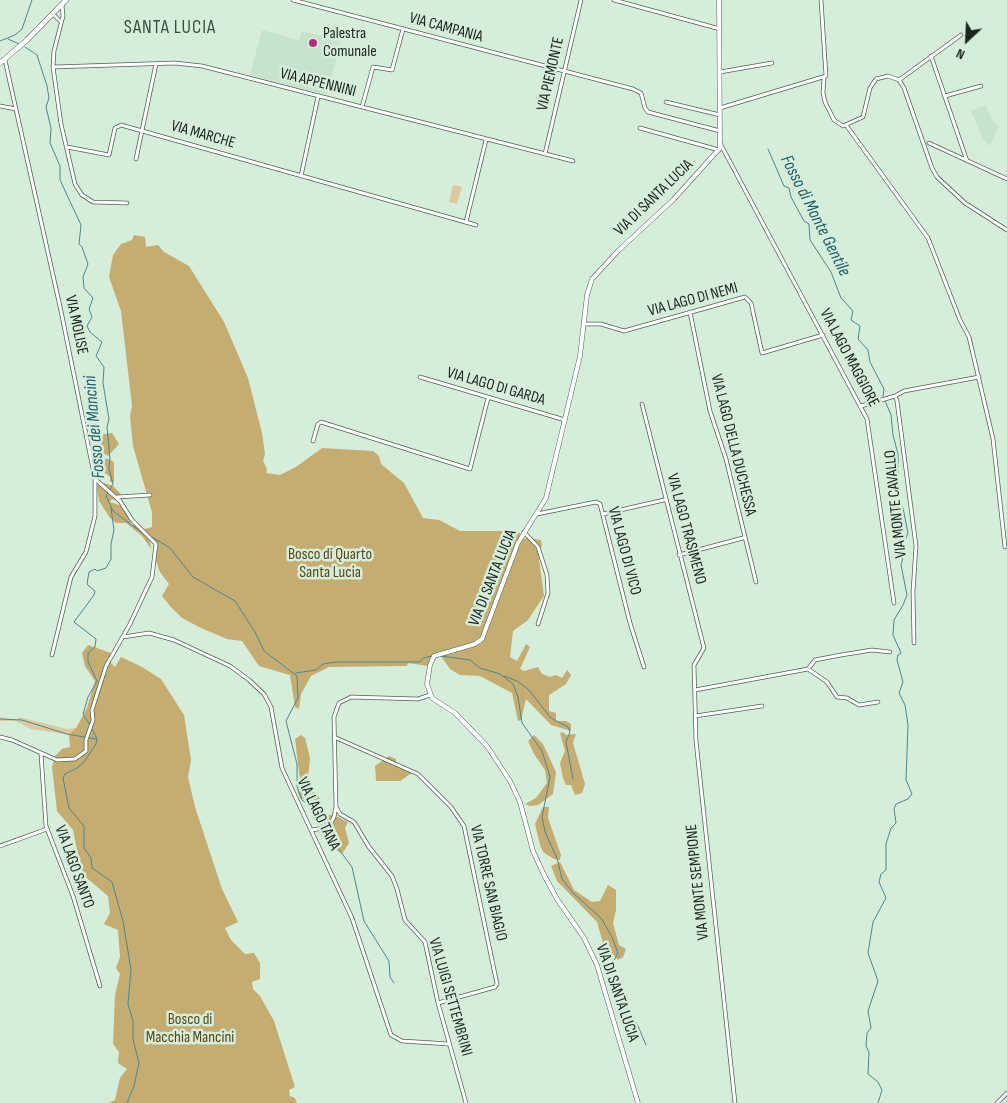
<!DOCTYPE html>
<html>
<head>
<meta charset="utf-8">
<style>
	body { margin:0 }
	#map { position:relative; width:1007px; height:1103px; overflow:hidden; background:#d5edd9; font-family:"Sofia Sans Condensed",sans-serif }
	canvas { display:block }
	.north { position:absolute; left:942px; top:15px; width:50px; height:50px; -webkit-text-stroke:4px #d5edd9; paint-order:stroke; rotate:205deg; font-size:14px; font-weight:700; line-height:20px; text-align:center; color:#1b241d }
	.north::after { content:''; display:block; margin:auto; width:18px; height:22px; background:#1b241d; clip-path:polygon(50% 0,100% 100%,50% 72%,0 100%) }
</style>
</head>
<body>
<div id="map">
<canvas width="1007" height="1103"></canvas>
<div class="north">N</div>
</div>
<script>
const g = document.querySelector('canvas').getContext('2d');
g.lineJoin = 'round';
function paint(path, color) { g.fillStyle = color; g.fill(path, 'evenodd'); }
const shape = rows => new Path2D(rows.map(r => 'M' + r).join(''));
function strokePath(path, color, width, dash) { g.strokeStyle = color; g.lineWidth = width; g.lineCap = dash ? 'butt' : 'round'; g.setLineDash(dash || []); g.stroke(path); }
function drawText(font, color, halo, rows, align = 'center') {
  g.font = font + ' "Sofia Sans Condensed",sans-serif'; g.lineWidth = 5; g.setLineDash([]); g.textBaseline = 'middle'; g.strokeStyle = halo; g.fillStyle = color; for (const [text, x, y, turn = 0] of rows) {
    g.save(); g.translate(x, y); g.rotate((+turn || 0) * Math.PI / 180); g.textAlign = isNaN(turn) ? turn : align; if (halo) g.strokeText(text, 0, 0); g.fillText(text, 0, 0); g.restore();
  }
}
paint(shape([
	[262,30,299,40,302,31,341,41,327,95,250,75],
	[986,105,992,121,999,126,990,146,983,139,971,111]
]), '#c5e4cb');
paint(shape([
	[453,185,462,187,457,204,449,202],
	[0,717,17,720,19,717,67,729,76,728,69,735,31,729,16,721,0,721]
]), '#dcc9a0');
paint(shape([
	[134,235,145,237,146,247,158,245,164,252,189,266,224,322,248,378,262,433,265,454,263,461,267,469,266,473,280,475,296,467,322,448,373,451,379,456,381,464,404,483,423,518,439,520,460,531,511,531,520,533,521,539,528,538,541,540,542,546,538,552,544,596,528,620,513,631,510,657,517,661,526,644,530,647,520,669,524,671,538,667,542,674,550,677,556,675,562,678,567,670,571,675,566,684,549,695,549,711,556,713,556,721,566,721,571,724,571,731,551,725,526,699,521,720,518,721,512,693,480,676,460,675,450,669,438,652,432,656,428,666,409,663,406,666,329,667,311,676,301,694,299,709,295,707,290,675,259,666,242,641,227,639,201,628,182,618,171,607,162,596,169,584,160,572,155,558,158,547,150,541,151,549,142,536,126,523,116,523,110,518,99,501,97,486,104,483,113,486,121,494,118,501,112,499,110,502,122,506,130,516,131,524,145,529,152,527,152,512,133,446,130,416,132,406,121,311,109,277,113,255,121,244,132,240],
	[112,433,119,444,108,456,101,452,100,439,104,434],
	[106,458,114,462,114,482,110,482,110,477,104,472,103,464],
	[88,645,111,653,111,663,115,667,121,657,142,667,161,679,184,715,191,760,188,777,195,807,222,889,238,922,225,928,231,940,245,954,254,953,260,963,260,979,252,982,253,989,260,996,274,1021,295,1087,289,1090,290,1096,295,1098,297,1103,108,1103,115,1100,120,1078,127,1069,118,1063,119,1052,113,1044,115,995,120,974,116,968,120,957,118,930,104,924,110,913,108,896,82,874,73,830,57,811,52,767,55,756,62,749,70,747,69,735,76,728,87,708,95,681,85,666,82,653],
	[563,732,566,735,576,734,573,743,585,784,582,793,575,795,571,785,566,785,563,778,560,763,565,751,560,733],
	[301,735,305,738,310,758,308,778,310,780,312,791,318,795,326,815,334,815,348,822,345,828,349,843,342,854,330,846,319,832,325,821,314,802,300,798,297,789,300,780,295,739],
	[534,735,543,744,556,772,553,794,538,805,530,806,525,804,536,798,547,783,545,770,534,754,528,741],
	[389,756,396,759,396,765,412,773,400,781,376,781,375,766],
	[543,807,549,807,548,818,561,855,560,860,554,859,543,852,540,845,535,824],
	[560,862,574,890,592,902,600,901,608,885,616,890,616,910,613,923,619,945,626,949,623,957,618,960,603,943,597,922,557,881,551,866]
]), '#c5ac71');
strokePath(shape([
	[8,39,19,44],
	[0,41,15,35,22,29,32,0],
	[25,47,37,55,47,86,49,98,46,107,51,128,50,143,60,166,60,180,81,225,79,244,82,247,88,264,83,277,84,288,93,298,89,309,92,317,87,326,90,332,102,342,96,356,104,367,103,383,109,419,107,427,110,459,109,468,113,484,106,496,113,511,144,534],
	[768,149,784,186,789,188,791,197,804,221,809,224,810,240,831,272,841,298,853,311,851,320,860,326,858,339,868,350,870,362,884,389,883,396,891,415,893,435,898,454,898,473,894,481,895,494,903,508,908,533,904,543,905,550,901,565,907,595,903,605,894,620,893,635,901,653,898,655,897,660,903,682,899,693,905,705,908,725,906,780,912,794,908,799,896,804,894,809,896,823,891,828,886,844,886,870,881,874,879,882,886,898,873,922,868,953,878,981,868,1011,871,1028,867,1033,866,1046,869,1052,868,1074,878,1082,882,1090,878,1103],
	[152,537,170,548,193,577,235,601,255,632,264,651,297,676,298,698,286,721,297,764,297,786,302,800,315,810,324,832,329,836,352,867,364,921,389,961,390,977,394,983],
	[441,656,470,660,480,668,500,674,513,684,518,697,522,723,542,751,550,777,542,817,545,832,557,858,562,879,573,893,601,918,612,937,618,953,612,964,610,979,638,1026,646,1045],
	[296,673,316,670,323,664,336,662,420,662,423,658,432,656],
	[504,676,517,681,528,689,551,718,568,727,570,732,566,742,573,779],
	[0,719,22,720,67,734,96,739],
	[90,725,83,714,88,697,97,681,88,662,88,653,95,647,96,639,74,622,94,595,95,591,87,584,89,572,95,569,97,571,106,568,111,559,111,544,114,530,111,508],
	[92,729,97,739,96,744,84,762,77,768,65,774,63,778,69,808,84,826,84,848,91,858,92,868,112,882,123,921,131,970,128,1004,133,1021,133,1039,139,1063,134,1086,127,1103]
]), '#4c8690', 1);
const minor = shape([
	[293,0,633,89,641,93,645,108,648,112,720,131],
	[614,0,720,29],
	[62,5,63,16,54,51,53,67,61,124,75,184,82,195,93,202,127,203],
	[53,14,61,22],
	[931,56,967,161],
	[53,67,175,63,202,66,573,161],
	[720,72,772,63],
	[824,77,823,93,825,102,834,120,843,126,863,117,870,88,876,79,888,76,899,80,904,88,932,168,937,177,965,203,1007,230],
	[899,80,961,35],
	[945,96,981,86],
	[666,102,720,115],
	[0,106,16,109],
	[362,107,373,67,392,70,403,29],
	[720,108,826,76,821,0],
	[846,125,928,238,960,320,969,337,993,439,1005,547],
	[640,128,719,150],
	[929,143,1007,179],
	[721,145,867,419,894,603],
	[67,147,109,155,115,128,121,125,476,225],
	[545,154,581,0],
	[136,159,156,64],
	[301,176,318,97],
	[466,222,486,140],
	[690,312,710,411,726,459,756,582],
	[585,324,601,324,624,331,745,297,751,303,762,353,823,335],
	[420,377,565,420],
	[895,396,904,391,979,377],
	[642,404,704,648,694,665,696,741,735,1103],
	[861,406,895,396,897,401,916,546,913,592,914,643],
	[313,441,318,424,321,422,470,469,488,398],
	[117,497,150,495],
	[537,514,596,502,600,504,630,623,644,667],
	[603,514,664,500],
	[524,532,538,547,547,575,548,593,538,624],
	[679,555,743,538],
	[123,637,149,633,174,640,230,666,249,680,264,694,271,707,282,768,352,918,391,1035,402,1041,449,1044],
	[52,655,71,577,86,552,95,516,95,479],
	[808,669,827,682,837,697,847,698,859,705,878,702],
	[695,690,808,669,815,660,841,655,872,650,890,652],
	[695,716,762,706],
	[0,737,12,740,57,760,75,759,86,751,86,740,93,720,92,710,106,666,130,624,152,577,156,544,132,520,120,501,95,479,61,311,5,60],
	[334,737,418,774,451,807,464,826,497,984,495,987,438,1003],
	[41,754,46,826,73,896,100,986],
	[336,807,340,814,354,822,369,847,392,876,397,889,405,920,425,942,438,1003,466,1103],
	[312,830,329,827,334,817,336,807,334,717,339,703,351,697,418,699,430,695],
	[0,846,47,829],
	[997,1103,1007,1093]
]);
const tertiary = shape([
	[638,1103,597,965,584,938,557,899,543,873,533,851,520,802,510,781,487,746,455,713,432,698,427,684,430,665,434,656,475,644,482,639,518,543,546,498,580,356,587,295,592,279,618,251,673,200,720,148,719,0]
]);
const secondary = shape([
	[0,63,27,40,66,0]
]);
strokePath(minor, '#4e6352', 4.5);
strokePath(tertiary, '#4e6352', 5);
strokePath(secondary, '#4e6352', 5.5);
strokePath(minor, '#fff', 3);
strokePath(tertiary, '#fff', 4);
strokePath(secondary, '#fff', 4.5);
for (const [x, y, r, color] of [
	[313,43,5,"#b22f79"]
]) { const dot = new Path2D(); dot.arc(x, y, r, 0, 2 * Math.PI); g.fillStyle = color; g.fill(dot); strokePath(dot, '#d5edd9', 2); }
drawText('16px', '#1b241d', '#d5edd9', [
	["VIA CAMPANIA",446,28,15],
	["VIA PIEMONTE",551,74,-77],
	["VIA APPENNINI",318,83,14],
	["VIA MARCHE",203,135,16],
	["VIA DI SANTA LUCIA",654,198,-44],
	["VIA LAGO DI NEMI",693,300,-15],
	["VIA MOLISE",76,325,78],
	["VIA LAGO MAGGIORE",849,358,62],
	["VIA LAGO DI GARDA",496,387,16],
	["VIA LAGO DELLA DUCHESSA",733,445,76],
	["VIA MONTE CAVALLO",896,504,-96],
	["VIA LAGO TRASIMENO",686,529,75],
	["VIA LAGO DI VICO",624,551,75],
	["VIA DI SANTA LUCIA",493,578,-68],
	["VIA LAGO TANA",318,814,64],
	["VIA LAGO SANTO",74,867,70],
	["VIA MONTE SEMPIONE",698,882,-96],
	["VIA TORRE SAN BIAGIO",488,883,77],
	["VIA DI SANTA LUCIA",617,993,71],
	["VIA LUIGI SETTEMBRINI",450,997,74]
]);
drawText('16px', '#1b241d', '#d5edd9', [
	["Palestra",323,34],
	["Comunale",323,52]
], 'left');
drawText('16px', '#584618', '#d5edd9', [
	["Bosco di Quarto",330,555],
	["Santa Lucia",330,573],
	["Bosco di",190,1020],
	["Macchia Mancini",190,1038]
]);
drawText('italic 18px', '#20606e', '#d5edd9', [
	["Fosso di Monte Gentile",815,216,63],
	["Fosso dei Mancini",95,427,-95]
]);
g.letterSpacing = '1px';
drawText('19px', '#394e3e', '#d5edd9', [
	["SANTA LUCIA",170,28]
]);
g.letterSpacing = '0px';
</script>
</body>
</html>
